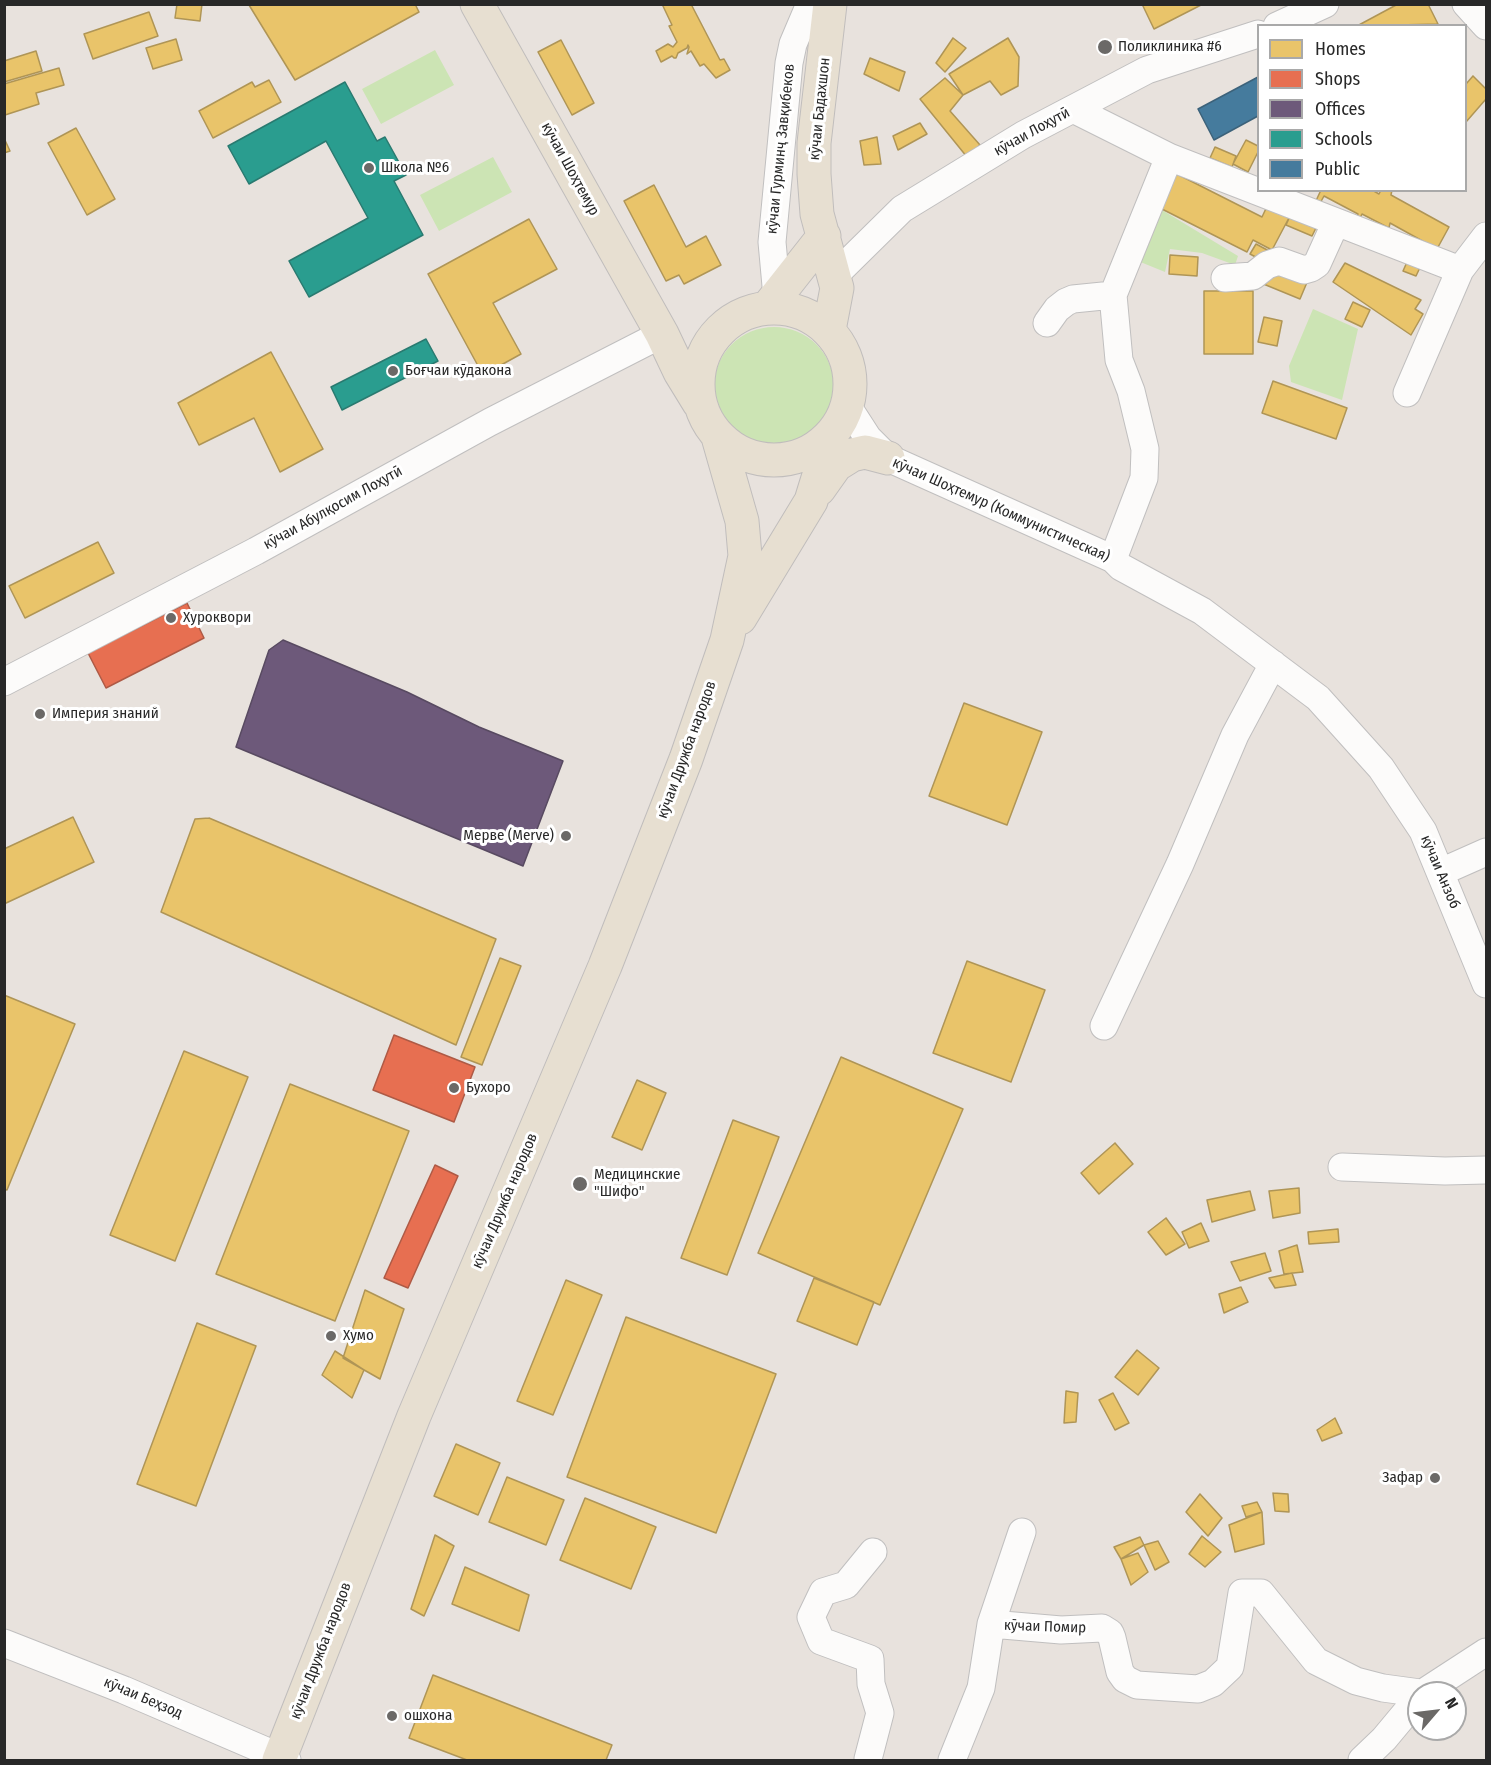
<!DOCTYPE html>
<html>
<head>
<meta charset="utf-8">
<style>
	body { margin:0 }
	#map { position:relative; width:1491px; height:1765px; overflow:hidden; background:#e8e2dd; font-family:"Fira Sans Condensed",sans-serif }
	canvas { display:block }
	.frame { position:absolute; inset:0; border:6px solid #282828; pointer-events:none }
	.legend { position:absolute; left:1257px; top:24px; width:210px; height:168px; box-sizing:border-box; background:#fff; border:2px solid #a9a9a9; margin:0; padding:8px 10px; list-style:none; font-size:18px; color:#282828 }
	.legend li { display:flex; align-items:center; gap:12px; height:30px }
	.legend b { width:30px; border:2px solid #a9a9a9 }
	.north { position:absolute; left:1407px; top:1681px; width:60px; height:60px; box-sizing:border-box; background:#fff; border:2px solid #a9a9a9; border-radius:50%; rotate:62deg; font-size:16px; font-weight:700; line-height:24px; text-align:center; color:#282828 }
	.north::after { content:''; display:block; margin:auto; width:21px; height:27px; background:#6b6967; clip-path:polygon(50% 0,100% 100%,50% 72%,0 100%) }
</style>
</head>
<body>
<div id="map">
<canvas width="1491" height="1765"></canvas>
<div class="frame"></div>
<ul class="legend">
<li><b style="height:16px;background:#e9c46a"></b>Homes</li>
<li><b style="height:16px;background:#e76f51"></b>Shops</li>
<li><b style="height:16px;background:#6d597a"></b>Offices</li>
<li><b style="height:16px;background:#2a9d8f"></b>Schools</li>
<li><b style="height:16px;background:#457b9d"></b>Public</li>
</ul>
<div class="north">N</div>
</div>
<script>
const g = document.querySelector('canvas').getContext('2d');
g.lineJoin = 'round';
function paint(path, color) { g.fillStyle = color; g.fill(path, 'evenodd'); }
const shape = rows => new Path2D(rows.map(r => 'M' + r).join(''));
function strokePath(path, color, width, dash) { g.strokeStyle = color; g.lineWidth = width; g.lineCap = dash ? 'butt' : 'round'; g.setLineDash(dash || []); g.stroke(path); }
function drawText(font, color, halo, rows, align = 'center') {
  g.font = font + ' "Fira Sans Condensed",sans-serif'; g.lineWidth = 6; g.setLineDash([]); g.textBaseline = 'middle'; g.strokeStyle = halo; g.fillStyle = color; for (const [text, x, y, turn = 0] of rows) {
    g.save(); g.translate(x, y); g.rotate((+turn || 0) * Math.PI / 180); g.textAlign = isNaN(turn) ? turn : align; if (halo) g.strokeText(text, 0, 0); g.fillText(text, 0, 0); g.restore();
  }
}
paint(shape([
	[435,50,454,85,381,124,362,89],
	[493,157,512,192,439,231,420,195],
	[1157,207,1238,256,1235,265,1202,253,1170,249,1165,272,1138,261],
	[1313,309,1358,329,1342,400,1291,382,1289,366],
	'714 387a60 60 0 1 1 120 0a60 60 0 1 1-120 0Z'
]), '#cce4b4');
const homes = shape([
	[177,4,202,4,200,21,175,18,177,4],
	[415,4,419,12,295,80,249,5,415,4],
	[662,4,691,4,720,60,724,59,730,70,716,78,704,64,700,66,691,51,687,54,689,47,688,45,687,48,678,53,676,58,674,58,672,56,661,62,656,51,668,44,673,47,677,42,669,26,672,25,662,4],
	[1142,4,1203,4,1154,29,1142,4],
	[1398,4,1428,4,1438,24,1357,26,1398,4],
	[149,12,158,36,93,59,84,34,149,12],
	[953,38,966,48,945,72,936,63,953,38],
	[1008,38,1019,57,1018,86,1001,95,990,81,963,95,949,74,1008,38],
	[176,39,182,60,153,69,146,48,176,39],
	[561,40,594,103,572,115,538,52,561,40],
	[36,51,42,71,4,82,4,61,36,51],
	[870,58,905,72,899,91,864,74,870,58],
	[59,68,64,85,36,93,39,104,5,115,4,84,59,68],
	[1473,76,1486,89,1486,99,1466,122,1466,84,1473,76],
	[945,78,963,95,950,111,980,145,967,157,920,99,945,78],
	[269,80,281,102,213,138,199,111,252,82,255,87,269,80],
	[920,123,927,134,898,150,893,136,920,123],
	[76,128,115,199,87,215,48,143,76,128],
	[877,137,881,164,864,165,860,141,877,137],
	[4,138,10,151,4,153,4,138],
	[1246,140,1258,146,1258,152,1248,172,1233,164,1246,140],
	[1215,147,1236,156,1232,167,1210,158,1215,147],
	[1169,170,1262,217,1269,202,1291,214,1272,250,1253,240,1247,252,1152,204,1169,170],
	[654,185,686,247,706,236,721,265,684,284,679,275,666,281,624,201,654,185],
	[1321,190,1372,190,1379,194,1381,190,1392,190,1391,195,1449,227,1437,249,1390,223,1389,228,1362,214,1357,224,1354,223,1358,214,1324,196,1318,207,1314,205,1321,190],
	[1291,214,1317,226,1312,236,1286,225,1291,214],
	[529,219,557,269,493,303,521,354,483,375,428,274,529,219],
	[1256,244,1271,252,1265,262,1250,254,1256,244],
	[1411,253,1424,259,1416,276,1403,271,1411,253],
	[1170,255,1198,257,1197,276,1169,274,1170,255],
	[1345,263,1421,300,1415,309,1423,314,1411,335,1333,282,1345,263],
	[1275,266,1308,280,1300,299,1261,283,1275,266],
	[1204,291,1253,291,1253,354,1204,354,1204,291],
	[1353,302,1370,310,1362,327,1345,319,1353,302],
	[1264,317,1282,321,1277,346,1258,342,1264,317],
	[271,352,323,449,280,472,254,418,199,445,178,403,271,352],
	[1273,381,1347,408,1336,439,1262,413,1273,381],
	[98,542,114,573,25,618,9,586,98,542],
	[964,703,1042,732,1007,825,929,796,964,703],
	[73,817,94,862,4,904,4,849,73,817],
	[209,818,496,939,456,1045,161,912,195,819,209,818],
	[500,958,521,966,482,1065,461,1057,500,958],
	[967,961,1045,990,1011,1082,933,1053,967,961],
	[4,995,75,1024,7,1190,4,1189,4,995],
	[184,1051,248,1077,175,1261,110,1235,184,1051],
	[841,1057,963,1109,880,1305,758,1253,841,1057],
	[637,1080,666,1093,642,1150,612,1137,637,1080],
	[290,1084,409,1131,335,1321,216,1274,290,1084],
	[733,1120,779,1137,727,1275,681,1258,733,1120],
	[1115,1143,1133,1164,1099,1194,1081,1173,1115,1143],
	[1299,1188,1300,1213,1273,1218,1269,1191,1299,1188],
	[1250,1191,1255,1210,1212,1222,1207,1200,1250,1191],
	[1166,1218,1185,1244,1166,1255,1148,1232,1166,1218],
	[1201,1223,1209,1241,1189,1248,1182,1232,1201,1223],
	[1338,1229,1339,1242,1309,1244,1308,1232,1338,1229],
	[1297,1245,1303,1272,1284,1274,1279,1251,1297,1245],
	[1265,1253,1271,1271,1240,1281,1231,1262,1265,1253],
	[1292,1273,1296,1285,1275,1288,1269,1278,1292,1273],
	[814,1278,874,1302,857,1345,797,1321,814,1278],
	[566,1280,602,1295,553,1415,517,1401,566,1280],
	[1241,1287,1248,1302,1224,1313,1219,1294,1241,1287],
	[365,1290,404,1309,380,1379,343,1358,365,1290],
	[626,1317,776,1374,716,1533,567,1477,626,1317],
	[197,1323,256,1346,196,1506,137,1484,197,1323],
	[1137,1350,1159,1368,1138,1395,1115,1377,1137,1350],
	[335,1351,364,1370,352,1398,322,1375,335,1351],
	[1066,1391,1078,1393,1076,1422,1064,1423,1066,1391],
	[1113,1393,1129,1423,1115,1430,1099,1400,1113,1393],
	[1335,1418,1342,1433,1322,1441,1317,1430,1335,1418],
	[456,1444,500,1463,478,1515,434,1496,456,1444],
	[507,1477,564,1500,546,1545,489,1522,507,1477],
	[1273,1493,1288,1494,1289,1512,1275,1511,1273,1493],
	[1200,1494,1222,1518,1208,1536,1186,1512,1200,1494],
	[585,1498,656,1527,631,1589,560,1560,585,1498],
	[1257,1502,1262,1512,1246,1517,1242,1506,1257,1502],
	[1262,1512,1264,1544,1235,1552,1229,1525,1262,1512],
	[435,1535,454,1546,424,1616,411,1609,435,1535],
	[1202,1536,1221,1552,1205,1567,1189,1554,1202,1536],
	[1140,1537,1144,1545,1121,1559,1114,1547,1140,1537],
	[1158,1541,1169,1562,1155,1570,1144,1545,1158,1541],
	[1138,1553,1148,1572,1131,1585,1121,1559,1138,1553],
	[465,1567,529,1595,519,1631,452,1604,465,1567],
	[433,1675,612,1745,606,1760,467,1760,409,1738,433,1675]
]);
paint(homes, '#e9c46a');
strokePath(homes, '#af9556', 1.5);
const shops = shape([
	[187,603,204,638,106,688,88,653,187,603],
	[394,1035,475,1067,454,1122,373,1090,394,1035],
	[435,1165,458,1176,408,1288,384,1278,435,1165]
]);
paint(shops, '#e76f51');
strokePath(shops, '#ae5a45', 1.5);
const offices = shape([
	[283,640,407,692,479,727,563,761,523,866,236,747,269,650,283,640]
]);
paint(offices, '#6d597a');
strokePath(offices, '#584a61', 1.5);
const schools = shape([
	[345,82,377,141,385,137,406,175,394,181,423,235,309,297,289,261,368,218,326,141,249,184,228,146,345,82],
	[426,339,438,361,342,410,331,387,426,339]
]);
paint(schools, '#2a9d8f');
strokePath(schools, '#297a70', 1.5);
const public = shape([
	[1258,77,1258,116,1214,140,1198,109,1258,77]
]);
paint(public, '#457b9d');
strokePath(public, '#3c627a', 1.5);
const minor = shape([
	[1466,4,1486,26],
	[1277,26,1325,4],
	[1073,109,1169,157,1460,270],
	[834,276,902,209,1023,135,1147,70,1258,34],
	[1225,278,1253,276,1267,265,1279,261,1304,270,1311,268,1317,264,1336,222],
	[777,297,772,242,789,63,793,44,810,4],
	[1047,323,1057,309,1066,302,1073,299,1113,295],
	[1407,393,1460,270,1486,236],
	[848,407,868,438,888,458,1113,559,1121,567,1202,611,1318,698,1381,768,1423,831,1486,984],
	[1113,559,1144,478,1145,449,1131,391,1119,360,1113,295,1169,157],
	[4,682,256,551,490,422,662,334],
	[1441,872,1486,852],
	[1104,1026,1180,864,1235,735,1273,664],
	[1342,1167,1445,1171,1486,1170],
	[991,1624,1022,1532],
	[4,1643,124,1690,287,1760],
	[1423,1693,1486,1652],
	[868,1759,880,1713,871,1684,870,1659,821,1641,811,1617,823,1592,846,1585,873,1552],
	[952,1760,981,1688,991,1624,1061,1630,1102,1628,1110,1633,1112,1638,1120,1672,1125,1679,1137,1685,1198,1689,1213,1683,1230,1667,1242,1593,1261,1593,1316,1661,1356,1681,1383,1688,1420,1693],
	[1362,1760,1384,1739,1419,1697]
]);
const major = shape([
	[477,4,662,334,680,372,699,403],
	[768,307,824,236],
	'698 384a76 76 0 1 1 152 0a76 76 0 1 1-152 0Z',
	[829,330,837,288,817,214,814,174,814,143,830,4],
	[819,489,836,465,852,455,865,452,888,458],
	[740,618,811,501,831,436],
	[279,1760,414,1416,605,966,686,759,727,640,745,556,742,521,718,437]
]);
strokePath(minor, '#c0bfbf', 29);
strokePath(major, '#c0bdbc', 35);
strokePath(minor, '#fcfbfa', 27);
strokePath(major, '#e7dfd1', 33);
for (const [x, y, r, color] of [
	[1105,47,8,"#6b6967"],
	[369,168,6,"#6b6967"],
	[393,371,6,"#6b6967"],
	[171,618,6,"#6b6967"],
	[40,714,6,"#6b6967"],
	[566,836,6,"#6b6967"],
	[454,1088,6,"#6b6967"],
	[580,1184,8,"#6b6967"],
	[331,1336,6,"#6b6967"],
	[1435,1478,6,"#6b6967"],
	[392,1716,6,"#6b6967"]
]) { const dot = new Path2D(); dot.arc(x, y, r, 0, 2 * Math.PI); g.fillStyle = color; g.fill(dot); strokePath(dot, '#fff', 2); }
drawText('15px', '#282828', '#fff', [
	["Поликлиника #6",1118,47],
	["Школа №6",381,168],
	["Боғчаи кӯдакона",405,371],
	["Хуроквори",183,618],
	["Империя знаний",52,714],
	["Мерве (Merve)",554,836,"right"],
	["Бухоро",466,1088],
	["Медицинские",594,1175],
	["\"Шифо\"",594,1192],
	["Хумо",343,1336],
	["Зафар",1423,1478,"right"],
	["ошхона",404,1716]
], 'left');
drawText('15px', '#282828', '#fff', [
	["кӯчаи Бадахшон",820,109,-84],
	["кӯчаи Лоҳутӣ",1032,132,-29],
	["кӯчаи Гурминҷ Завқибеков",781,149,-84],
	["кӯчаи Шоҳтемур",570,169,61],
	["кӯчаи Абулқосим Лоҳутӣ",333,508,-29],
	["кӯчаи Шоҳтемур (Коммунистическая)",1001,510,24],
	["кӯчаи Дружба народов",687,750,-70],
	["кӯчаи Анзоб",1440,872,67],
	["кӯчаи Дружба народов",505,1201,-67],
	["кӯчаи Помир",1045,1627,2],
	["кӯчаи Дружба народов",321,1651,-69],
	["кӯчаи Беҳзод",143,1698,23]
]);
</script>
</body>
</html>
